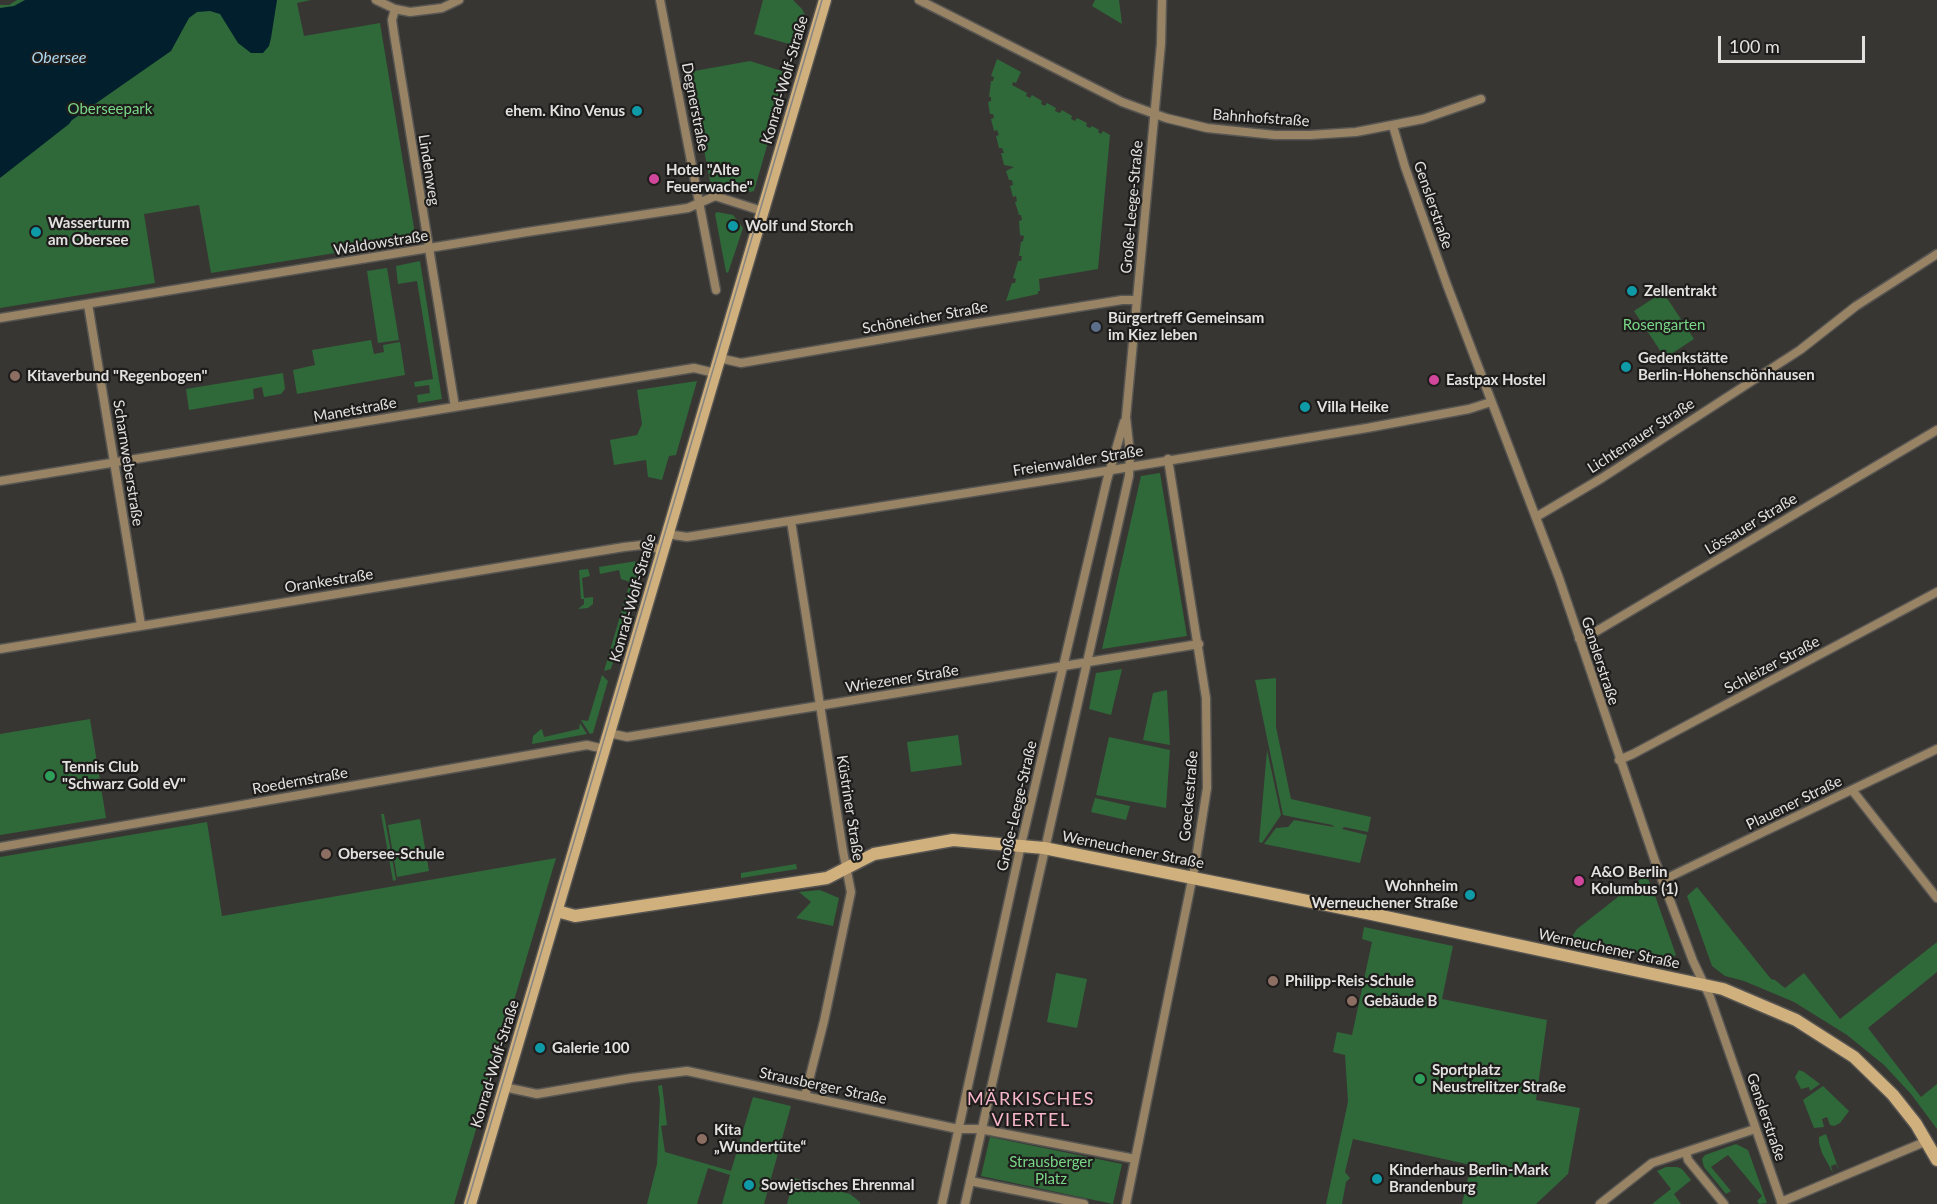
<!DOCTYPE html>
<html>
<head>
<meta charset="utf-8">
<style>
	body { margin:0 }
	#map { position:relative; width:1937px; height:1204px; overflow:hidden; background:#383633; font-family:Lato,sans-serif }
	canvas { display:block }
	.scale { position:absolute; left:1718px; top:36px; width:147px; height:27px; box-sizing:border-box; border:3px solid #e2e1df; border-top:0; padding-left:8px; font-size:18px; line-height:21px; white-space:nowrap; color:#e2e1df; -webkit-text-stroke:4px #1e1d1c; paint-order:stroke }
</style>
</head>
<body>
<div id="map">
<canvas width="1937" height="1204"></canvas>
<div class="scale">100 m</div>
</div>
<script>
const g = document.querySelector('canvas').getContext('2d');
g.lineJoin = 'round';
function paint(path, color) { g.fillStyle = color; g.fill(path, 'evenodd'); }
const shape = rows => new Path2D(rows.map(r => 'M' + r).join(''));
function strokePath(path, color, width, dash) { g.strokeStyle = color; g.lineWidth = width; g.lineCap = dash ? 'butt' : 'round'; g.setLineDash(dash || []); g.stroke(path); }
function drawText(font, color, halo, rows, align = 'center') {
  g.font = font + ' Lato,sans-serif'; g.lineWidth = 4.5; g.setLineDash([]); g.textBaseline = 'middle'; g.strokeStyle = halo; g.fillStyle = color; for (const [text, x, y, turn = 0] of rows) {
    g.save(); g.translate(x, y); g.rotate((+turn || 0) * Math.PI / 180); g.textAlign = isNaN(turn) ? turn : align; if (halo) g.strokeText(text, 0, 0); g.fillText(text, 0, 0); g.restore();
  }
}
paint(shape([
	[17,0,311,0,297,3,304,36,380,23,416,240,211,273,199,205,144,214,155,283,0,308,0,5,9,5],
	[763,0,793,0,802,9,805,15,796,46,754,34],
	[1095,0,1119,0,1122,24,1092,6],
	[997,59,1021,72,1016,83,1013,82,1012,85,1027,93,1026,96,1030,98,1032,95,1042,101,1041,104,1045,106,1047,103,1056,108,1055,111,1060,113,1062,110,1072,116,1071,119,1075,121,1077,118,1087,123,1086,126,1090,128,1092,126,1099,130,1098,132,1101,134,1103,131,1110,135,1098,269,1039,279,1040,291,1038,291,1038,294,1006,301,1012,283,1015,283,1016,279,1013,278,1018,261,1021,261,1022,256,1019,256,1021,242,1023,241,1024,236,1020,235,1019,221,1022,220,1021,215,1019,215,1015,202,1017,201,1016,196,1013,197,1010,186,1013,185,1012,180,1009,180,1006,171,1014,167,1004,165,1001,153,1004,153,1002,148,999,148,996,136,999,135,997,130,994,131,991,119,994,118,993,114,990,114,988,102,991,101,991,97,989,97,991,81,993,81,994,77,991,76],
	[750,61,788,73,754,191,745,193,713,184,710,181,689,72],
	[717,212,733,215,743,228,728,273,726,272,715,214],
	[420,261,442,399,418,403,417,395,430,393,429,385,415,387,414,382,433,379,417,281,398,284,396,266],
	[387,268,399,340,378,343,367,271],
	[1663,292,1694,339,1665,358,1634,311],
	[371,340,374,354,384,352,383,345,400,342,405,375,297,394,293,370,315,365,312,350],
	[283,373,285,389,281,394,264,397,262,387,253,389,254,399,189,410,186,389],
	[697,381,676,455,669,456,662,480,648,477,646,460,614,465,610,440,637,435,642,424,637,390],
	[1160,473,1187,636,1102,649,1141,476],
	[637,561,641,566,611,669,604,671,630,582,621,579,619,570,600,574,599,567],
	[588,569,590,576,582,578,584,598,593,597,593,604,588,608,578,609,584,604,584,599,581,599,579,570],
	[1122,669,1111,715,1089,709,1096,673],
	[602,675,608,681,593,733,590,734,581,720,588,721],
	[1276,678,1276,727,1291,799,1371,817,1368,832,1344,827,1342,829,1367,835,1360,863,1264,844,1276,828,1288,827,1294,820,1334,827,1332,825,1283,815,1255,680],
	[1167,690,1170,745,1143,740,1153,693],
	[90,719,106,818,0,835,0,734],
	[580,723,587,734,532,744,533,736,540,730,542,729,544,737,579,729],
	[958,735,962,765,911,772,907,742],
	[1109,737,1170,750,1166,808,1096,795],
	[1267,750,1281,815,1262,843,1259,842],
	[1095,798,1130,806,1126,820,1091,812],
	[381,814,384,814,396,880,393,881],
	[420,819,429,871,397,877,388,825],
	[207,822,222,916,556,858,454,1204,0,1204,0,857],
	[796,864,797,869,741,878,741,873],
	[1646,875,1652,887,1676,955,1670,959,1569,941,1577,929],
	[1697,887,1771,979,1775,980,1785,988,1804,973,1840,1019,1937,942,1937,972,1868,1028,1921,1097,1937,1084,1937,1129,1911,1094,1884,1065,1847,1035,1794,1002,1744,981,1725,976,1712,966,1687,896],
	[820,890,839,898,833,926,796,918,811,902,799,892],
	[1364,927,1453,946,1442,999,1547,1020,1536,1100,1580,1108,1568,1174,1536,1204,1462,1204,1471,1165,1353,1139,1345,1172,1350,1178,1346,1182,1342,1204,1326,1204,1348,1102,1345,1055,1333,1052,1337,1032,1352,1035,1372,942,1362,939],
	[1056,973,1087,979,1077,1028,1047,1022],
	[1799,1070,1804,1072,1820,1084,1810,1091,1809,1087,1801,1089,1795,1077],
	[662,1085,667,1125,661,1126,665,1152,731,1171,753,1097,791,1106,764,1204,722,1204,730,1175,708,1168,697,1204,647,1204,657,1164,660,1100,658,1086],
	[1823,1086,1849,1111,1840,1123,1834,1126,1830,1125,1827,1117,1822,1119,1824,1127,1814,1128,1803,1100],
	[1826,1134,1839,1170,1836,1164,1831,1166,1833,1173,1822,1153,1819,1143,1819,1137],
	[990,1137,1122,1164,1113,1204,981,1176],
	[1736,1144,1748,1150,1767,1203,1759,1204,1757,1201,1762,1196,1728,1155,1711,1167,1731,1191,1726,1194,1704,1167,1702,1159,1705,1155],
	[1666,1167,1677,1167,1682,1169,1691,1180,1674,1194,1681,1204,1652,1204,1671,1189,1657,1171],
	[794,1178,850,1194,860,1202,860,1204,787,1204]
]), '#2f6839');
paint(shape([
	[25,0,277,0,271,38,269,46,263,53,251,53,238,43,220,14,210,11,197,12,189,18,171,51,72,120,69,124,0,178,0,8,14,6]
]), '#011f2d');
const street = shape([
	[376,0,395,9,410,12,442,8,459,0],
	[660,0,716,290],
	[919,0,1122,102,1166,118,1207,128,1275,135,1310,135,1356,132,1423,119,1481,99],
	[395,9,392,20,394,34,455,407],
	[1393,126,1405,167,1447,285,1559,578,1655,861,1693,961,1710,997,1782,1204],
	[88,304,141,625],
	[0,318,527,232,688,208,715,196,762,211],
	[719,358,741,363,978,323,1122,300,1136,300],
	[0,481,694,368,715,373],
	[1536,517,1602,478,1800,350,1856,306,1937,254],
	[791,521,843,851,851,892,824,1021,805,1096],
	[667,534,687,537,1069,477,1367,428,1469,409,1491,402],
	[1579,639,1590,635,1937,430],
	[0,649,624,547,642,545,663,550],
	[609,733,627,737,1199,644],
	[1619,760,1633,754,1937,592],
	[1852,790,1937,898],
	[0,847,587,745,604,749],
	[1663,880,1937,749],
	[504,1087,537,1094,631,1078,687,1071,958,1129,980,1129,1135,1159],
	[1686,1152,1688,1160,1724,1204],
	[970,1181,1084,1204],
	[1781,1202,1927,1141],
	[942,1204,1021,845,1107,480,1124,422],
	[965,1204,1129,476,1130,454,1126,417,1161,44,1162,0],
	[1126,1204,1195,865,1207,788,1206,698,1168,459],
	[1600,1204,1652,1163,1755,1129]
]);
const secondary = shape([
	[557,911,575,916,827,878,874,854,953,840,1044,848,1367,913,1723,989,1796,1020,1854,1057,1893,1095,1916,1124,1937,1160],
	[470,1204,825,0]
]);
strokePath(street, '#575552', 11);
strokePath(secondary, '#575552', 15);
strokePath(street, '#988465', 8);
strokePath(secondary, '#d0b07d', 12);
strokePath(shape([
	[467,1204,822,0]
]), '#878683', 1.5);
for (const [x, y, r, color] of [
	[637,111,6,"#0f9aa8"],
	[654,179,6,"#d1479c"],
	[733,226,6,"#0f9aa8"],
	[36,232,6,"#0f9aa8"],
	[1632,291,6,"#0f9aa8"],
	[1096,327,6,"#5c6f8a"],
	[1626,367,6,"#0f9aa8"],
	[15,376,6,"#8d6e63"],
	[1434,380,6,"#d1479c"],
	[1305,407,6,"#0f9aa8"],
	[50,776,6,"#2e9e5b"],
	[326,854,6,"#8d6e63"],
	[1579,881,6,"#d1479c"],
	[1470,895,6,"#0f9aa8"],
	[1273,981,6,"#8d6e63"],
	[1352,1001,6,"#8d6e63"],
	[540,1048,6,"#0f9aa8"],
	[1420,1079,6,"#2e9e5b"],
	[702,1139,6,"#8d6e63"],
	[1377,1179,6,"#0f9aa8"],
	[749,1185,6,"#0f9aa8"]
]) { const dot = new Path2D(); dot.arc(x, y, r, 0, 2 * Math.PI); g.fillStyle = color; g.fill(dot); strokePath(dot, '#1e1d1c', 2); }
drawText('15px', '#e2e1df', '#1e1d1c', [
	["Konrad-Wolf-Straße",785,80,-74],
	["Degnerstraße",695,107,79],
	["Bahnhofstraße",1261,118,4],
	["Lindenweg",429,170,81],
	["Genslerstraße",1433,205,71],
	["Große-Leege-Straße",1132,207,-85],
	["Waldowstraße",381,243,-9],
	["Schöneicher Straße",925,318,-10],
	["Manetstraße",355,410,-10],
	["Lichtenauer Straße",1641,436,-33],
	["Freienwalder Straße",1078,461,-9],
	["Scharnweberstraße",128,463,81],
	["Lössauer Straße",1751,524,-31],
	["Orankestraße",329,581,-9],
	["Konrad-Wolf-Straße",633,598,-74],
	["Genslerstraße",1600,661,72],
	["Schleizer Straße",1772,665,-28],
	["Wriezener Straße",902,679,-9],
	["Roedernstraße",300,781,-10],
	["Goeckestraße",1189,796,-85],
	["Plauener Straße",1794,803,-26],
	["Große-Leege-Straße",1017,806,-77],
	["Küstriner Straße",850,808,81],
	["Werneuchener Straße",1133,850,11],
	["Werneuchener Straße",1609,949,12],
	["Konrad-Wolf-Straße",495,1064,-73],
	["Strausberger Straße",823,1086,12],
	["Genslerstraße",1766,1117,71]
]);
drawText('15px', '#79d787', '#1e1d1c', [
	["Oberseepark",110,109],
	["Rosengarten",1664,325],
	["Strausberger",1051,1162],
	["Platz",1051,1179]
]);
drawText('bold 15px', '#e2e1df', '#1e1d1c', [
	["ehem. Kino Venus",625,111,"right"],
	["Hotel \"Alte",666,170],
	["Feuerwache\"",666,187],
	["Wasserturm",48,223],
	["am Obersee",48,240],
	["Wolf und Storch",745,226],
	["Zellentrakt",1644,291],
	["Bürgertreff Gemeinsam",1108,318],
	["im Kiez leben",1108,335],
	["Gedenkstätte",1638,358],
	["Berlin-Hohenschönhausen",1638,375],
	["Kitaverbund \"Regenbogen\"",27,376],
	["Eastpax Hostel",1446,380],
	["Villa Heike",1317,407],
	["Tennis Club",62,767],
	["\"Schwarz Gold eV\"",62,784],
	["Obersee-Schule",338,854],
	["A&O Berlin",1591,872],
	["Kolumbus (1)",1591,889],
	["Wohnheim",1458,886,"right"],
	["Werneuchener Straße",1458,903,"right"],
	["Philipp-Reis-Schule",1285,981],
	["Gebäude B",1364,1001],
	["Galerie 100",552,1048],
	["Sportplatz",1432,1070],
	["Neustrelitzer Straße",1432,1087],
	["Kita",714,1130],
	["„Wundertüte“",714,1147],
	["Kinderhaus Berlin-Mark",1389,1170],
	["Brandenburg",1389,1187],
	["Sowjetisches Ehrenmal",761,1185]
], 'left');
drawText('italic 16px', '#add9f1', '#1e1d1c', [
	["Obersee",59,58]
]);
g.letterSpacing = '1.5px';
drawText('18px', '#f6b5cb', '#1e1d1c', [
	["MÄRKISCHES",1031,1099],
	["VIERTEL",1031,1120]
]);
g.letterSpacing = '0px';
</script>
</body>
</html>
